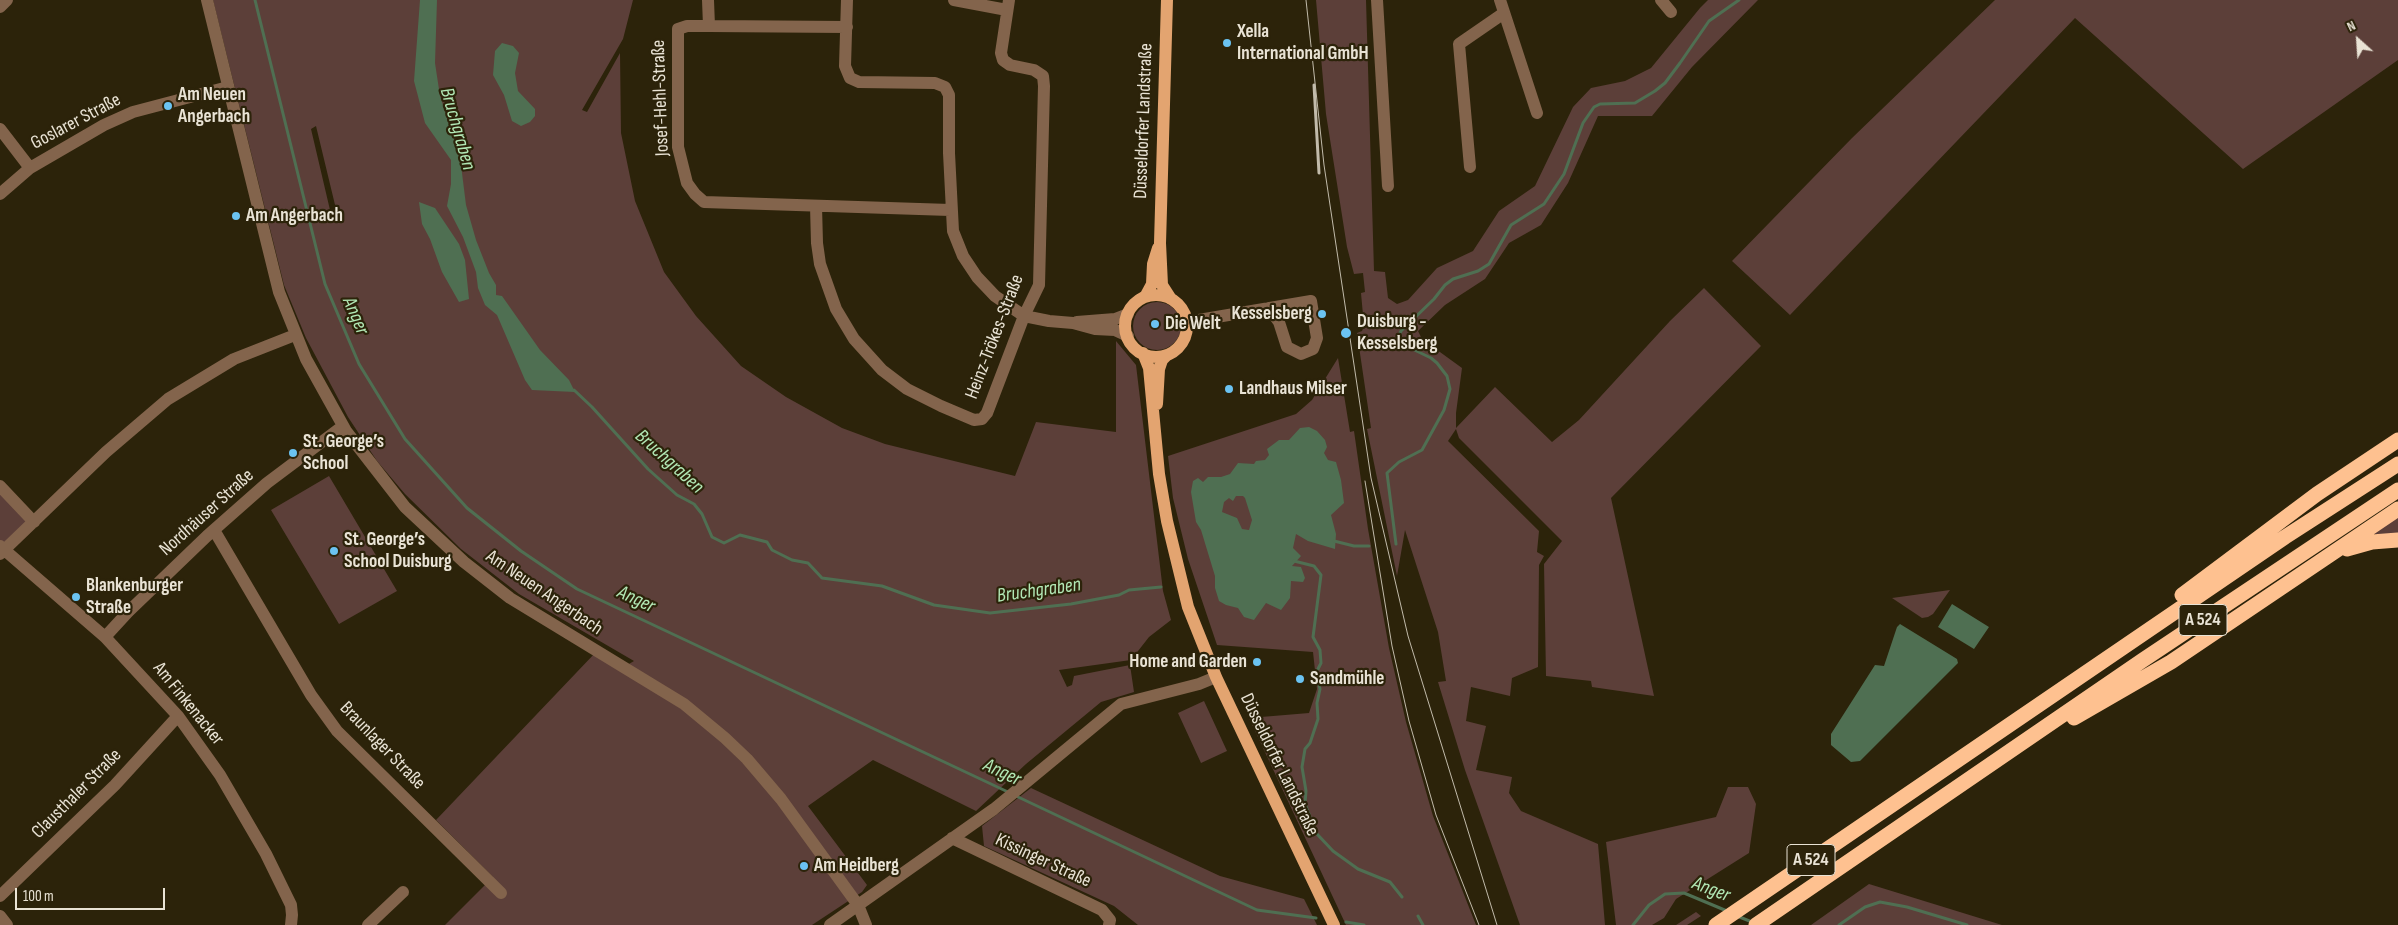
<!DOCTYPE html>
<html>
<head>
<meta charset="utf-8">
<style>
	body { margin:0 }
	#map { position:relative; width:2398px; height:925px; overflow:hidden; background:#2c230a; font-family:"Sofia Sans Condensed",sans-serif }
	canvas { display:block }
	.north { position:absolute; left:2333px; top:15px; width:50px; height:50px; -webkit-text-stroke:4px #2c230a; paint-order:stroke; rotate:334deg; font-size:14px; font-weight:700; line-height:20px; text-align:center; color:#e9e3d5 }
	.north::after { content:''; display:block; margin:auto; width:18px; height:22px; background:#e9e3d5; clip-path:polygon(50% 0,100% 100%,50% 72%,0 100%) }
	.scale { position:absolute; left:15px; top:888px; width:150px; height:22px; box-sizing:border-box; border:2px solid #e9e3d5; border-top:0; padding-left:6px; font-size:15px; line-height:18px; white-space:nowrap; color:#e9e3d5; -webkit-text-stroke:4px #2c230a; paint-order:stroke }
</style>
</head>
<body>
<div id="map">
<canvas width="2398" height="925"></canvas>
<div class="north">N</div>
<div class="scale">100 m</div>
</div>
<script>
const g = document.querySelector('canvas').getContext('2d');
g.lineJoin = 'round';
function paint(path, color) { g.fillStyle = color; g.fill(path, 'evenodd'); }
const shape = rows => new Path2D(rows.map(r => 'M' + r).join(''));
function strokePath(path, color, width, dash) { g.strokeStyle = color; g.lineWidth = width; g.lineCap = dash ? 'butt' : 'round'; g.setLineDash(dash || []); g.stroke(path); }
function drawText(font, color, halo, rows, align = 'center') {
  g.font = font + ' "Sofia Sans Condensed",sans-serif'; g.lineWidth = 4.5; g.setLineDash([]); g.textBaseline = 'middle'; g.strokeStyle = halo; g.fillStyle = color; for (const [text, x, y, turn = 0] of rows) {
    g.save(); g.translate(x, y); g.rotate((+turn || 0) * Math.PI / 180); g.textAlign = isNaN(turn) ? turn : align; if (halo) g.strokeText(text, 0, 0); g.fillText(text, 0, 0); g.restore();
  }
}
paint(shape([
	[213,0,633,0,623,39,582,110,587,112,620,53,621,133,635,201,664,272,696,316,741,366,786,397,842,428,885,444,1015,476,1036,422,1116,432,1116,341,1136,365,1163,591,1171,620,1149,637,1131,660,1059,670,1067,687,1072,685,1074,676,1130,665,1134,692,1101,702,1026,764,976,811,873,760,808,806,867,885,862,892,812,925,445,925,493,877,436,820,596,652,622,668,634,661,519,594,461,549,405,494,377,461,348,417,306,338,284,285],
	[316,126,336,209,330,210,311,129],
	[1316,0,1366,0,1374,271,1385,272,1388,298,1397,304,1408,300,1437,268,1473,251,1499,211,1535,186,1573,107,1591,88,1625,81,1651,68,1700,8,1708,0,1758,0,1692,67,1652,116,1598,116,1568,183,1541,225,1509,243,1485,279,1445,305,1418,331,1422,339,1462,368,1456,413,1456,428,1495,387,1552,442,1579,420,1670,321,1704,288,1761,346,1611,498,1654,696,1592,687,1591,681,1546,676,1544,564,1562,541,1459,438,1456,429,1448,441,1539,531,1537,552,1544,556,1539,565,1538,667,1512,678,1510,696,1471,687,1466,721,1486,726,1476,770,1512,777,1509,793,1521,811,1598,844,1605,925,1520,925,1465,770,1438,682,1446,681,1438,632,1405,530,1397,576,1367,429,1371,428,1357,333,1362,331,1364,326,1361,293,1365,292,1363,273,1354,274,1347,247,1326,114],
	[1995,0,2398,0,2398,60,2243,169,2075,18,1790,315,1732,261,1852,138],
	'1133 326a24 24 0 1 1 48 0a24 24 0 1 1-48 0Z',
	[1338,358,1350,432,1354,431,1368,529,1389,648,1406,722,1433,816,1476,925,1346,925,1249,718,1309,713,1317,689,1313,652,1217,645,1188,559,1173,498,1168,456,1296,414,1312,400],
	[329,476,397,591,339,624,271,510],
	[0,491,29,520,4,545,0,542],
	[2398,515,2398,534,2369,534],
	[1950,590,1933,614,1928,617,1922,618,1892,598],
	[1204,701,1227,751,1201,763,1178,713],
	[1728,787,1748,787,1756,804,1749,853,1676,899,1664,918,1652,925,1616,925,1606,842,1716,817],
	[1031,788,1220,876,1304,899,1317,925,1138,925,1114,906,984,846,982,826],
	[1869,884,2002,925,1811,925],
	[1696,912,1701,916,1687,925,1676,925]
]), '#5c3f39');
paint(shape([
	[420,0,437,0,435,63,440,96,460,157,466,205,476,240,489,273,496,285,496,295,502,296,540,350,569,380,575,392,532,390,525,380,497,315,485,305,478,288,476,272,463,237,447,206,451,184,451,160,425,123,414,81],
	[502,43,513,46,519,53,515,73,518,91,535,109,535,116,530,122,521,126,512,121,504,95,493,75,495,51],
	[419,202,435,208,459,244,465,260,469,299,459,302,442,272,430,239,422,224],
	[1309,427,1317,431,1325,440,1327,447,1324,453,1328,460,1336,462,1341,480,1344,503,1331,515,1336,534,1335,549,1308,541,1296,534,1293,548,1301,556,1292,566,1301,567,1305,578,1303,582,1291,581,1290,598,1281,610,1266,603,1254,620,1244,617,1238,608,1226,605,1219,601,1215,588,1215,576,1201,530,1196,522,1191,492,1193,481,1198,478,1203,482,1208,477,1221,477,1230,474,1238,463,1254,464,1256,461,1265,460,1269,455,1267,449,1279,440,1289,440,1300,428],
	[1236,496,1243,496,1245,498,1252,520,1249,530,1242,529,1237,518,1222,512,1224,502,1229,498,1233,501],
	[1952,604,1989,627,1974,649,1938,627],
	[1900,624,1957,659,1958,663,1860,761,1851,762,1831,745,1831,734,1875,665,1884,666,1897,627]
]), '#4f6f52');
strokePath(shape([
	[255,0,325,284,359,364,405,439,467,508,521,551,577,589,1008,792],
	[574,390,592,407,648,469,677,495,694,504,702,514,712,537,724,543,740,535,767,542,772,550,792,560,808,563,822,578,882,586,934,605,990,613,1071,604,1119,595,1129,590,1161,587],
	[1334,541,1354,546,1369,546],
	[1396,544,1387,473,1399,462,1422,450,1444,410,1450,389,1447,376,1437,363,1431,358,1400,343,1398,337,1401,331,1434,299,1445,285,1453,279,1478,271,1489,264,1511,225,1544,204,1564,174,1583,123,1594,107,1600,104,1635,103,1655,91,1665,83,1680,63,1709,21,1739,0],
	[1294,561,1314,566,1321,575,1313,637,1320,650,1321,663,1316,673,1320,689,1317,703,1318,719,1310,743,1305,749,1302,767,1306,791,1305,804,1317,834,1333,851,1358,869,1390,882,1402,897],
	[1016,796,1257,910,1316,918],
	[1418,916,1423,925],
	[1737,916,1752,922],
	[1346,922,1364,925],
	[1633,925,1649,905,1665,894,1684,893,1727,911],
	[1839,925,1865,907,1880,902,1907,907,1967,925]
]), '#4f6f52', 3);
strokePath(shape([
	[207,0,279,292,306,359,346,431,405,507,464,562,510,598,684,704,725,738,747,759,781,799,858,905,866,925],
	[708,0,709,26],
	[847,0,845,66,850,78,859,82,935,83,945,87,949,95,949,153,953,231,963,256,977,277,995,296,1024,316,1049,321,1073,323,1095,329,1115,330,1128,336],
	[954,0,1007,10],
	[1377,0,1388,186],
	[1500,0,1537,113],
	[1661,0,1671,12],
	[0,7,7,0],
	[847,27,709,26,687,26,678,29,678,147,687,183,695,194,704,202,950,210],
	[0,129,30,168],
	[1470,167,1459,44,1504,13],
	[0,194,30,168,104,125,133,112,228,87],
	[816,206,817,243,820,264,836,309,854,339,882,370,907,389,941,406,974,420,982,419,987,413,1024,316,1039,285,1044,86,1043,76,1034,70,1010,65,1003,60,1001,53,1009,0],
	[1077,322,1115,319,1128,314],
	[1187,322,1311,301,1317,338,1313,349,1301,354,1287,347,1279,322,1269,308],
	[0,486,34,522],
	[214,530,311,695,337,731,501,893],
	[0,546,105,637,178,716,220,775,266,854,291,905,292,915,291,925],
	[0,554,106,452,168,399,234,359,295,335],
	[105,637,128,612,207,536,267,483,343,426],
	[952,838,1102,910,1110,920,1109,925],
	[0,896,115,785,178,716],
	[0,916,7,925],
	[368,925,403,892],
	[830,925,994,809,1121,704,1199,684,1216,677]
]), '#83644c', 12);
strokePath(shape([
	[1167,0,1160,243,1162,285,1171,299],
	'1125 326a31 31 0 1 1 62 0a31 31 0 1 1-62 0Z',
	[1145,297,1152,284,1153,264,1158,248],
	[1143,353,1149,368,1159,474,1167,521,1188,607,1216,677,1334,925],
	[1157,404,1159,369,1162,360,1167,355]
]), '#e3a470', 12);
strokePath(shape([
	[2347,549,2372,542,2398,540],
	[2182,595,2317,494,2398,440],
	[2074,718,2171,662,2398,509],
	[1716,925,2285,537,2398,464],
	[1756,925,2143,660,2398,490]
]), '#fec190', 15);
strokePath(shape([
	[1306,0,1324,165,1371,478,1408,636,1497,925],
	[1365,481,1392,646,1409,721,1436,815,1479,925]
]), '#c2bbab', 1);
strokePath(shape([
	[1314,85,1319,173]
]), '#c2bbab', 3);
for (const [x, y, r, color] of [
	[1227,43,5,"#6bc3f2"],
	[168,106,5,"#6bc3f2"],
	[236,216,5,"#6bc3f2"],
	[1322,314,5,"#6bc3f2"],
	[1155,324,5,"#6bc3f2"],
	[1346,333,6,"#6bc3f2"],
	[1229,389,5,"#6bc3f2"],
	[293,453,5,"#6bc3f2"],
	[334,551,5,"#6bc3f2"],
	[76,597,5,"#6bc3f2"],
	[1257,662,5,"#6bc3f2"],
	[1300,679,5,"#6bc3f2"],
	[804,866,5,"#6bc3f2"]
]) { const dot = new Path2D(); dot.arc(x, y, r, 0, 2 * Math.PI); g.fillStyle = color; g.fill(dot); strokePath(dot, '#2c230a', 2); }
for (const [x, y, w] of [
	[2203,620,48],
	[1811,860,48]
]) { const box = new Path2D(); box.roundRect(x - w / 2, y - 15.5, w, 31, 4); g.fillStyle = '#2c230a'; g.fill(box); strokePath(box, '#e9e3d5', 1); }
drawText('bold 18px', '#e9e3d5', null, [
	["A 524",2203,620],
	["A 524",1811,860]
]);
drawText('bold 19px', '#e9e3d5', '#2c230a', [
	["Xella",1237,32],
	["International GmbH",1237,54],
	["Am Neuen",178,95],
	["Angerbach",178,117],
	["Am Angerbach",246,216],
	["Kesselsberg",1312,314,"right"],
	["Duisburg -",1357,322],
	["Kesselsberg",1357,344],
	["Die Welt",1165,324],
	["Landhaus Milser",1239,389],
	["St. George’s",303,442],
	["School",303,464],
	["St. George’s",344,540],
	["School Duisburg",344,562],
	["Blankenburger",86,586],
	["Straße",86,608],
	["Home and Garden",1247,662,"right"],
	["Sandmühle",1310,679],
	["Am Heidberg",814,866]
], 'left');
drawText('19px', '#e9e3d5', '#2c230a', [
	["Josef-Hehl-Straße",661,98,-92],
	["Düsseldorfer Landstraße",1144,121,-88],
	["Goslarer Straße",76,122,-28],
	["Heinz-Trökes-Straße",995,337,-69],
	["Nordhäuser Straße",207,513,-42],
	["Am Neuen Angerbach",544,593,34],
	["Am Finkenacker",188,704,51],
	["Braunlager Straße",382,746,46],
	["Düsseldorfer Landstraße",1279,765,64],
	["Clausthaler Straße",77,794,-45],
	["Kissinger Straße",1043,861,25]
]);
drawText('italic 20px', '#b2e8b5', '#2c230a', [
	["Bruchgraben",457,129,74],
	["Anger",355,316,67],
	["Bruchgraben",669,462,42],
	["Bruchgraben",1039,591,-8],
	["Anger",636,600,25],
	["Anger",1002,773,25],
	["Anger",1711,890,21]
]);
</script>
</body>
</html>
